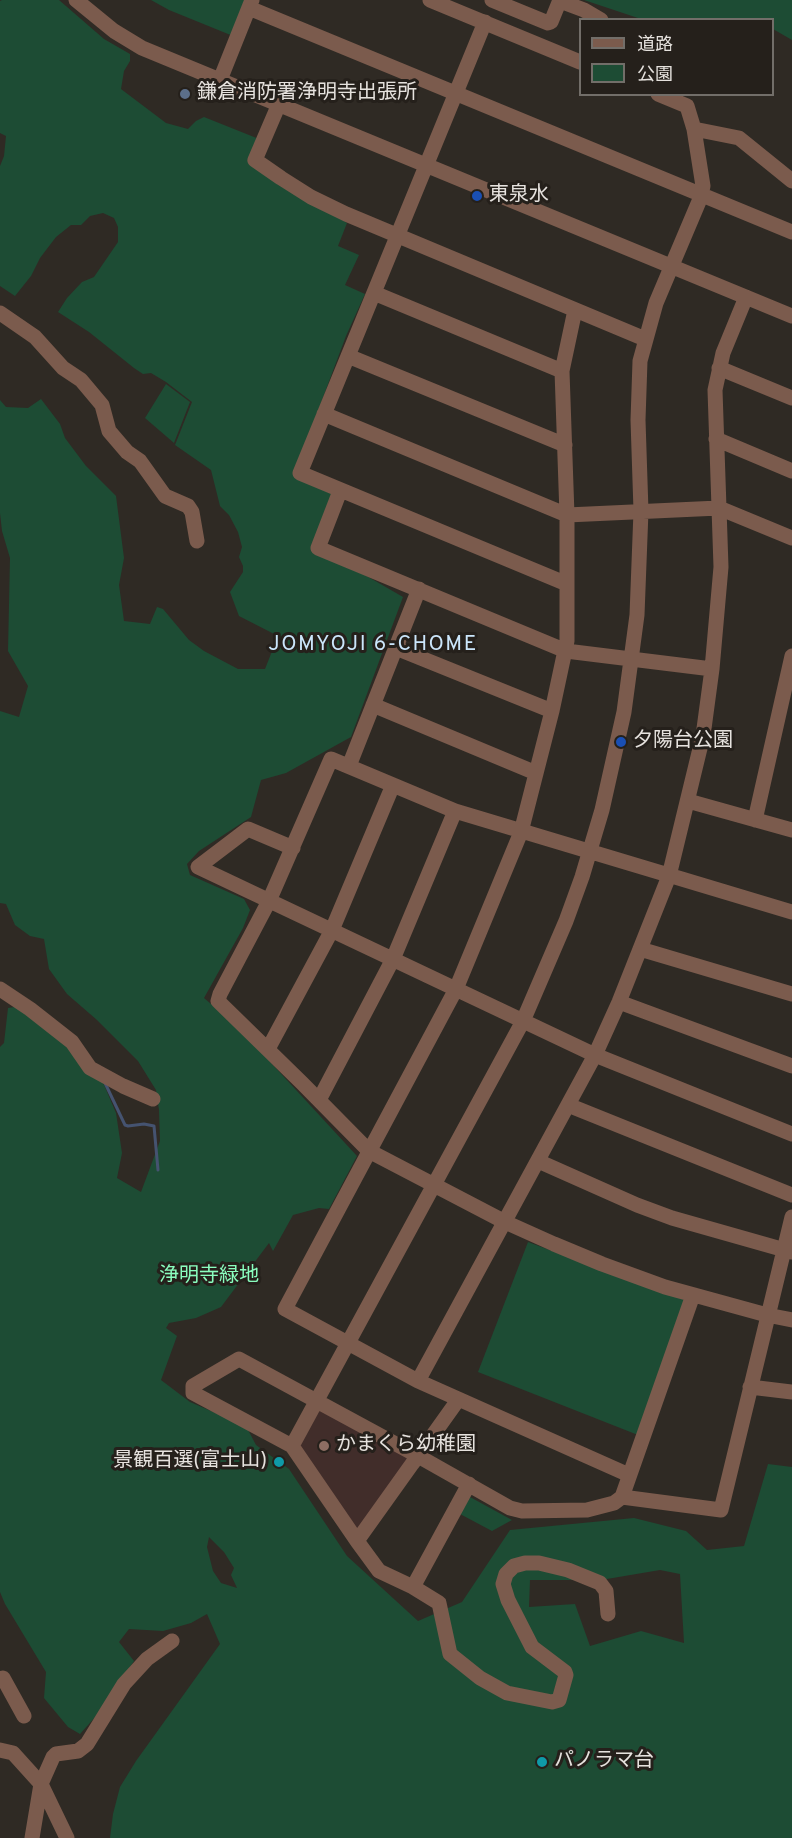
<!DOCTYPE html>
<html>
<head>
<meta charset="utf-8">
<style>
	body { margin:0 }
	#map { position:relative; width:792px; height:1838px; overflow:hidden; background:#2f2a24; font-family:Overpass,"Noto Sans JP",sans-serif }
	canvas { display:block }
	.legend { position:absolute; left:579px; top:18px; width:195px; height:78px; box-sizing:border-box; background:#25201b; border:2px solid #726e69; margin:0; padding:8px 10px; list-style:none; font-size:18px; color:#e6e2de }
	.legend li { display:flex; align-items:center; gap:12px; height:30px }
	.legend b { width:30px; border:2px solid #726e69 }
</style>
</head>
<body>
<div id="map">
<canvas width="792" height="1838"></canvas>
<ul class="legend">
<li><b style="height:8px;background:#7b5b4d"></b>道路</li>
<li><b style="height:16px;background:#1d4c34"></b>公園</li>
</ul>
</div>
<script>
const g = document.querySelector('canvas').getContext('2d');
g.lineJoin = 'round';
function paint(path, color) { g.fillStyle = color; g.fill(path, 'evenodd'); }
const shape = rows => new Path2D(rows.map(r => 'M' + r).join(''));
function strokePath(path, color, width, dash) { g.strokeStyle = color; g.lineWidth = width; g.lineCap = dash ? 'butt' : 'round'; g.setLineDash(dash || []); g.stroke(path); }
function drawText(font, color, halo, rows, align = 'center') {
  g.font = font + ' Overpass,"Noto Sans JP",sans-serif'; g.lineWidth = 6; g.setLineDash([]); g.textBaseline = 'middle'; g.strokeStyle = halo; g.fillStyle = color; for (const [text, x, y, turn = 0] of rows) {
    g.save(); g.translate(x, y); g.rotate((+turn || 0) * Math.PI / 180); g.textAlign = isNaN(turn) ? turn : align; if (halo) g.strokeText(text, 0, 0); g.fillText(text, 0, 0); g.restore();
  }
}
paint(shape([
	[317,1408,406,1456,408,1461,360,1530,354,1530,295,1444]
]), '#412d2a');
paint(shape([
	[2,0,59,0,104,39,130,54,130,61,124,71,121,89,166,123,188,129,196,121,204,117,259,139,249,160,347,223,338,246,359,255,345,285,365,294,346,336,294,475,331,492,333,496,313,545,403,597,351,737,286,773,261,780,251,817,199,851,187,864,190,875,244,899,250,910,243,928,204,998,237,1026,357,1156,329,1209,319,1208,293,1215,273,1251,269,1243,221,1307,196,1318,169,1323,166,1328,177,1336,161,1380,190,1402,246,1426,256,1445,289,1469,347,1556,418,1621,462,1602,510,1530,634,1518,686,1531,707,1550,744,1546,768,1464,792,1467,792,1838,110,1838,113,1814,120,1787,136,1761,220,1644,207,1614,191,1623,163,1631,129,1629,119,1642,134,1661,97,1715,80,1734,68,1727,44,1698,46,1672,5,1604,0,1592,0,1047,4,1043,8,1008,21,1006,99,1073,116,1113,122,1153,117,1178,141,1192,160,1141,159,1110,156,1090,138,1061,97,1020,67,994,49,969,44,939,30,936,15,925,6,904,0,903,0,711,19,717,28,686,8,651,10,558,2,531,0,513,0,400,6,407,28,408,41,399,60,424,65,438,86,466,116,496,124,558,119,585,124,621,150,624,157,607,163,609,189,640,204,651,238,669,265,669,278,636,239,616,230,592,243,572,243,566,239,557,242,547,238,532,229,515,220,506,211,470,175,445,192,402,166,382,151,373,143,374,134,368,89,332,58,312,67,298,82,282,94,277,118,242,118,227,114,218,103,213,90,216,81,225,71,225,56,237,40,258,31,276,15,296,0,286,0,166,4,156,6,136,0,133,0,1],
	[209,1537,224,1552,234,1568,231,1575,237,1588,221,1583,213,1571,207,1547],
	[660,1570,680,1574,684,1643,641,1631,590,1646,575,1604,529,1607,530,1580,601,1580],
	[151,0,245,0,233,36,169,10],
	[584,0,792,0,792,40,773,29,772,20,641,19],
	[166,384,190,402,174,443,145,418],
	[528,1242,685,1300,638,1435,478,1372],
	[470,1497,512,1520,492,1531,460,1514]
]), '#1d4c34');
strokePath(shape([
	[105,1083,125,1125,128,1126,144,1124,154,1126,158,1170]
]), '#455370', 3);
strokePath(shape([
	[76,0,114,31,142,48,792,316],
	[430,0,580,62],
	[492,0,548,23,551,22,560,0],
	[560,1,584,10,601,20],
	[249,8,792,232],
	[485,22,300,473,567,584],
	[220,80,252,0],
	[279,104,255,160,281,178,311,197,346,214,645,339],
	[694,129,739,138,792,181],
	[374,293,562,371],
	[575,310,562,371,567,515,567,641,552,711,521,832,456,989,285,1309,418,1381,629,1475],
	[0,313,35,337,63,368,81,380,102,405,109,431,127,452,140,461,165,496,188,506,192,512,197,541],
	[348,356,565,445],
	[719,368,792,398],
	[324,414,567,515,719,508,792,538],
	[716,439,792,471],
	[340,491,318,548,566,651,712,669],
	[396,648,552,711],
	[373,705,536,773],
	[349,766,419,589],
	[688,801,792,830],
	[755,820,792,656],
	[293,848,248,829,198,867,595,1055,792,1134],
	[792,912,455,811,331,759,269,901,220,994,218,1001,302,1083,369,1151,505,1222,554,1244,602,1264,665,1287,767,1315,792,1320],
	[640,949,792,994],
	[0,989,30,1009,72,1042,90,1068,123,1086,153,1099],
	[619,1002,792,1066],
	[268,1049,332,930,393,785],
	[319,1100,393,959,455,811],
	[568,1105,792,1195],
	[538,1161,637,1205,672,1218,792,1252],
	[418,1381,595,1055,619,1002,669,876,703,736,712,669,721,567,715,390,723,353,746,297],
	[750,1387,792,1392],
	[458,1400,418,1456,412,1464,357,1541,292,1446,193,1393,193,1386,239,1359,418,1456,510,1508,522,1511,587,1510,614,1503,622,1497,693,1295],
	[292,1446,523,1021,566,921,582,877,602,810,624,712,637,615,641,511,638,420,640,361,656,303,700,199,703,186,694,129,687,106,658,94],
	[622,1497,721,1510,792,1217],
	[357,1541,379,1571,413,1587,469,1484],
	[413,1587,439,1603,450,1654,480,1678,507,1693,552,1702,559,1700,566,1675,565,1672,532,1647,508,1600,503,1584,506,1574,514,1566,525,1563,539,1563,568,1570,600,1583,606,1591,608,1614],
	[0,1680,3,1678,24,1716],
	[0,1750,13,1753,41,1784,32,1838],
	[67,1838,41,1784,53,1757,56,1754,78,1751,87,1744,124,1684,147,1659,172,1641]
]), '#7b5b4d', 15);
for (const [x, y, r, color] of [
	[185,94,6,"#5c6f8a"],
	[477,196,6,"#1a4fb4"],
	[621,742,6,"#1a4fb4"],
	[324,1446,6,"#8d6e63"],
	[279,1462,6,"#0f9aa8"],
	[542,1762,6,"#0f9aa8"]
]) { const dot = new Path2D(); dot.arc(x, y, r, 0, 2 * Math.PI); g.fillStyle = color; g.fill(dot); strokePath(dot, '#25201b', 2); }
drawText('20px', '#e6e2de', '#25201b', [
	["鎌倉消防署浄明寺出張所",197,94],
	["東泉水",489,196],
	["夕陽台公園",633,742],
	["かまくら幼稚園",336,1446],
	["景観百選(富士山)",267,1462,"right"],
	["パノラマ台",554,1762]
], 'left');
drawText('20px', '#8afdbe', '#25201b', [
	["浄明寺緑地",209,1277]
]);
g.letterSpacing = '1.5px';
drawText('21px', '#cbe6fb', '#25201b', [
	["JOMYOJI 6-CHOME",373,646]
]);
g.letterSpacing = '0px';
</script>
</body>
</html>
